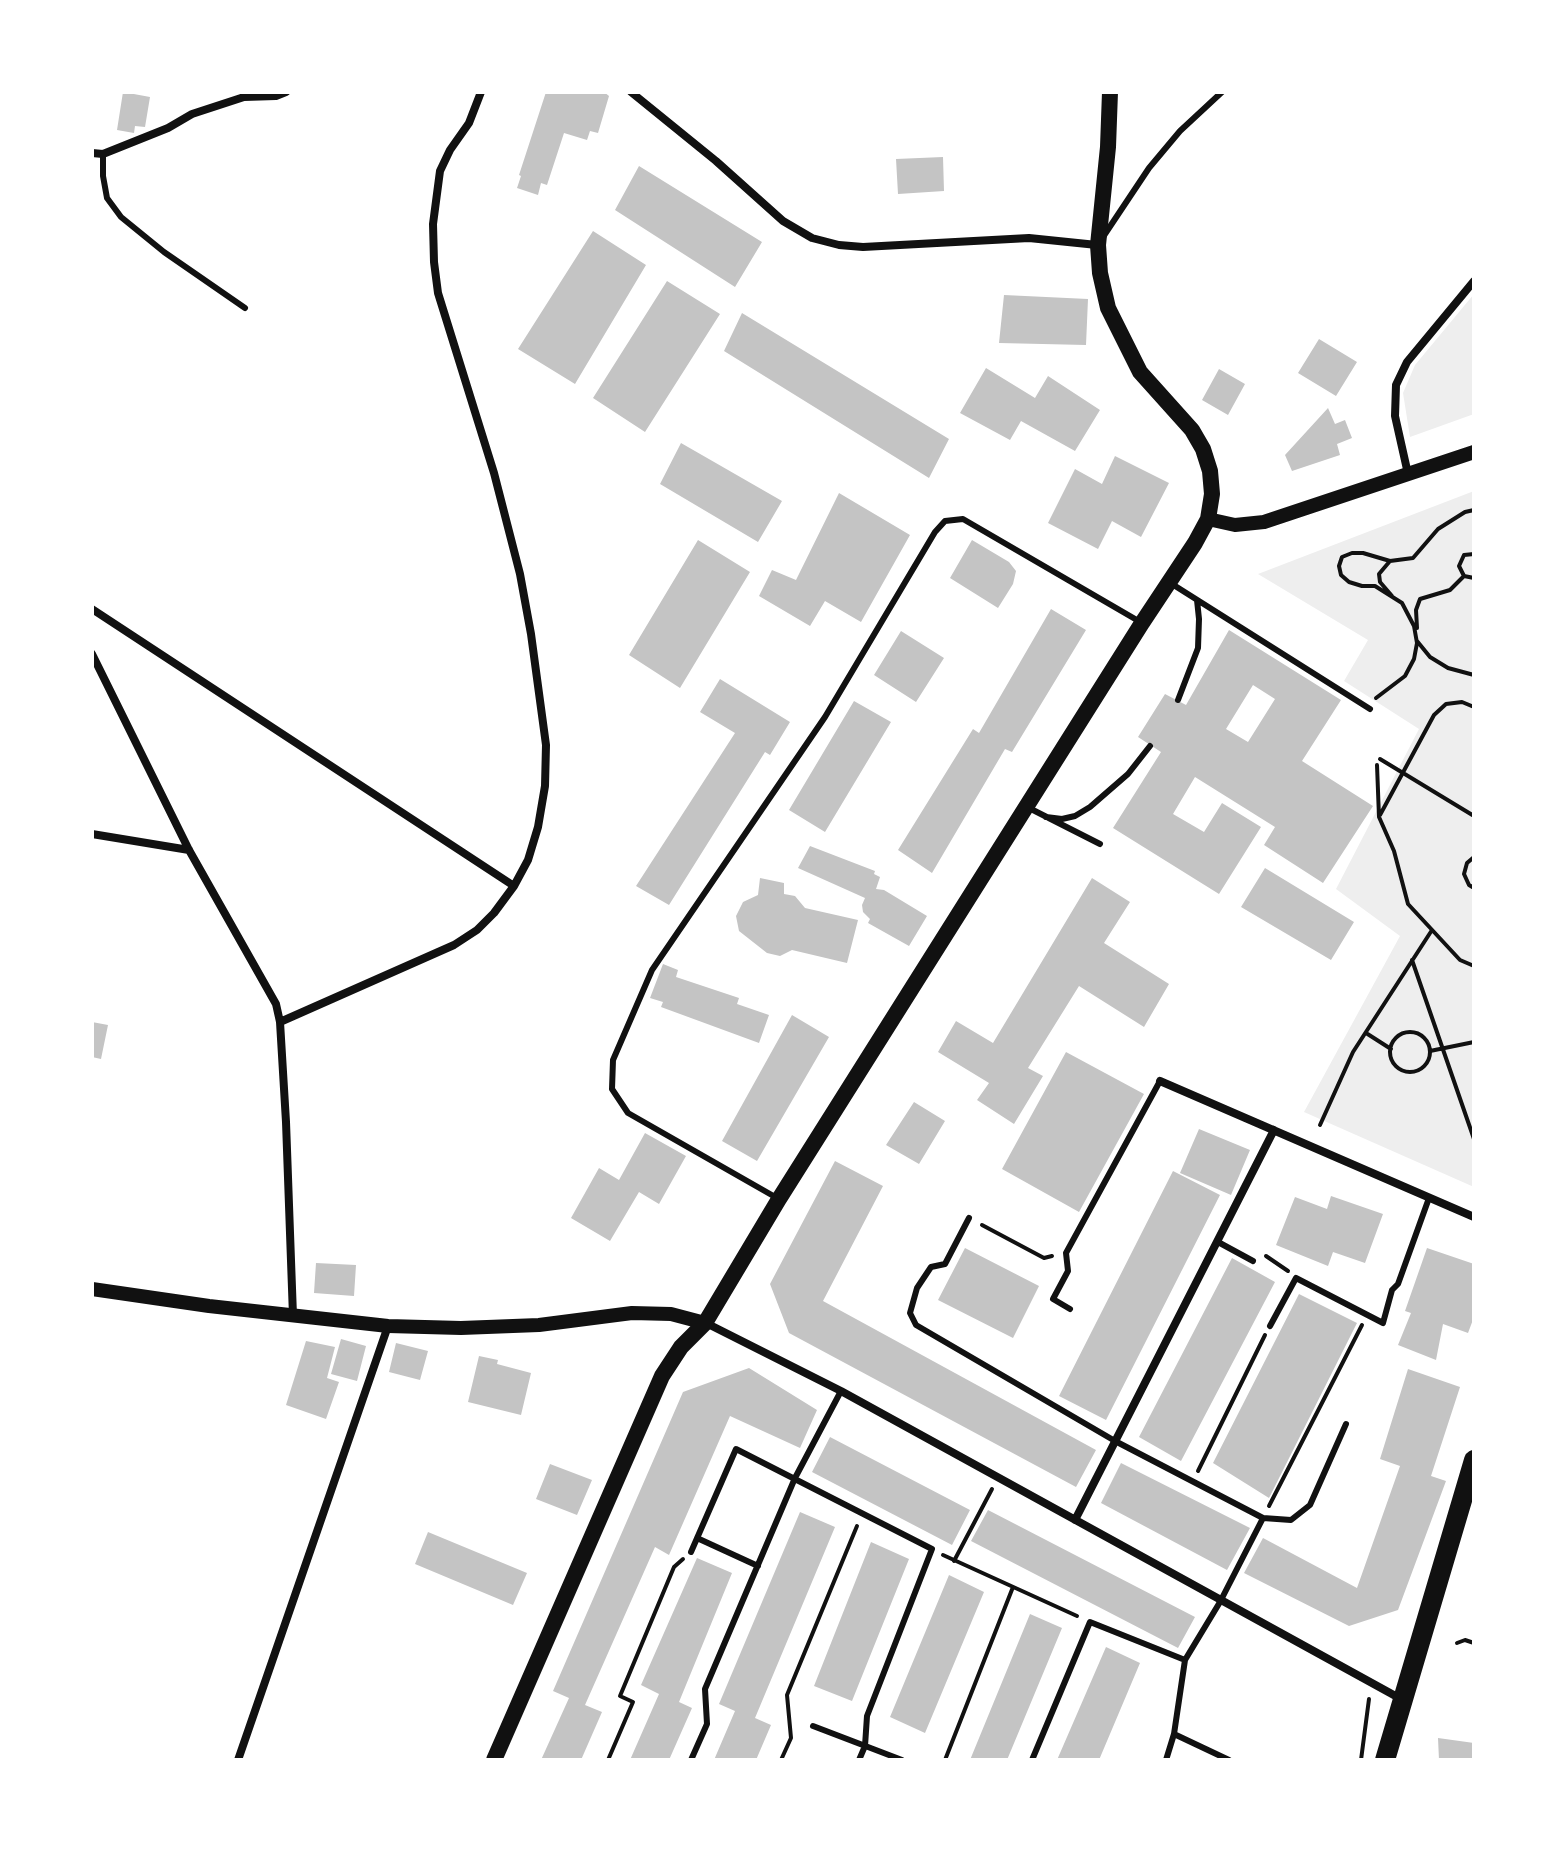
<!DOCTYPE html>
<html>
<head>
<meta charset="utf-8">
<style>
	body { margin:0 }
	#map { position:relative; width:1566px; height:1852px; overflow:hidden; background:#fff; font-family:Signika,sans-serif }
	canvas { display:block }
	.frame { position:absolute; inset:0; border:94px solid #fff; pointer-events:none }
</style>
</head>
<body>
<div id="map">
<canvas width="1566" height="1852"></canvas>
<div class="frame"></div>
</div>
<script>
const g = document.querySelector('canvas').getContext('2d');
g.lineJoin = 'round';
function paint(path, color) { g.fillStyle = color; g.fill(path, 'evenodd'); }
const shape = rows => new Path2D(rows.map(r => 'M' + r).join(''));
function strokePath(path, color, width, dash) { g.strokeStyle = color; g.lineWidth = width; g.lineCap = dash ? 'butt' : 'round'; g.setLineDash(dash || []); g.stroke(path); }
paint(shape([
	[1474,294,1474,414,1410,437,1403,393,1415,365],
	[1474,491,1474,1187,1304,1112,1400,936,1336,889,1419,729,1344,681,1368,640,1258,574]
]), '#eee');
paint(shape([
	[123,92,150,97,145,127,135,126,134,133,117,130],
	[546,92,604,92,609,96,598,133,590,131,587,140,564,133,547,185,541,183,538,195,517,188,521,176,519,175],
	[943,157,944,191,898,194,896,159],
	[639,166,762,242,735,287,615,210],
	[593,231,646,265,575,384,518,349],
	[667,281,720,314,645,432,593,398],
	[1004,295,1088,299,1086,345,999,343],
	[742,313,949,439,929,478,724,351],
	[1319,339,1357,362,1336,396,1298,373],
	[986,368,1035,398,1048,376,1100,410,1075,451,1021,421,1010,440,960,413],
	[1219,369,1245,384,1228,415,1202,400],
	[1328,408,1335,424,1345,420,1352,438,1337,444,1340,455,1292,471,1285,455],
	[681,443,782,501,758,542,660,484],
	[1115,456,1169,483,1141,537,1112,521,1098,549,1048,523,1075,469,1102,484],
	[839,493,910,535,861,622,825,601,810,626,759,596,772,570,796,580],
	[698,540,750,572,680,688,629,655],
	[972,540,1009,562,1016,571,1013,584,998,608,950,578],
	[1051,609,1086,630,1012,752,1005,749,932,873,898,850,973,729,979,733],
	[1229,630,1341,700,1302,761,1373,806,1323,883,1264,845,1275,827,1195,777,1173,814,1204,832,1222,803,1261,827,1219,894,1113,828,1161,752,1138,737,1165,694,1186,705],
	[1253,685,1275,699,1248,742,1226,729],
	[901,631,944,658,916,702,874,675],
	[720,679,790,722,770,755,765,752,669,905,636,886,735,733,700,712],
	[854,701,891,722,825,832,789,810],
	[810,846,875,871,874,874,880,877,876,889,884,890,927,916,909,946,868,923,870,919,863,912,862,905,865,898,798,868],
	[1265,868,1354,922,1331,960,1241,907],
	[760,878,784,883,784,894,795,896,805,908,858,920,847,963,792,950,780,956,767,953,739,931,736,916,743,902,758,895],
	[1092,878,1130,902,1104,943,1169,984,1144,1027,1079,986,1028,1068,1043,1076,1014,1124,977,1100,989,1083,938,1052,956,1021,993,1043],
	[663,964,678,970,676,977,739,998,737,1004,769,1015,759,1043,661,1007,663,1002,650,998],
	[792,1015,829,1037,757,1161,722,1141],
	[92,1022,108,1025,101,1059,92,1057],
	[1066,1052,1144,1094,1079,1212,1002,1169],
	[914,1102,945,1121,919,1164,886,1145],
	[1199,1129,1250,1150,1231,1195,1180,1173],
	[645,1133,686,1156,659,1204,639,1192,610,1241,571,1218,599,1168,619,1180],
	[835,1161,883,1186,823,1301,1096,1450,1076,1487,789,1333,770,1284],
	[1173,1171,1220,1195,1106,1420,1059,1396],
	[1331,1196,1383,1214,1365,1263,1333,1252,1328,1266,1276,1245,1295,1197,1327,1209],
	[965,1248,1039,1286,1013,1338,938,1300],
	[1427,1248,1474,1264,1474,1317,1468,1333,1443,1324,1436,1360,1398,1345,1411,1313,1405,1311],
	[1232,1258,1275,1282,1181,1461,1139,1437],
	[316,1263,356,1265,354,1296,314,1293],
	[1299,1294,1357,1323,1269,1498,1213,1463],
	[341,1339,366,1346,357,1381,331,1374],
	[306,1341,335,1347,327,1378,339,1382,326,1419,286,1405],
	[396,1343,428,1351,420,1380,389,1372],
	[479,1356,498,1360,497,1364,531,1373,521,1415,468,1402],
	[749,1368,817,1410,800,1448,730,1416,669,1555,655,1547,585,1705,602,1712,581,1760,541,1760,569,1698,553,1691,683,1392],
	[1408,1369,1460,1387,1431,1476,1446,1481,1398,1610,1349,1626,1244,1573,1263,1538,1357,1588,1400,1466,1380,1459],
	[830,1437,970,1510,952,1545,812,1472],
	[1121,1463,1250,1528,1227,1570,1101,1503],
	[550,1464,592,1480,577,1515,536,1499],
	[988,1510,1195,1617,1178,1648,971,1541],
	[800,1512,835,1527,755,1718,771,1725,756,1760,714,1760,735,1711,719,1704],
	[428,1532,527,1573,513,1605,415,1564],
	[871,1542,909,1559,852,1701,814,1686],
	[697,1558,732,1573,679,1702,692,1708,669,1760,630,1760,659,1694,641,1685],
	[949,1575,984,1592,925,1733,890,1717],
	[1030,1614,1062,1628,1007,1760,970,1760],
	[1106,1647,1140,1663,1099,1760,1057,1760],
	[1438,1738,1474,1743,1474,1760,1439,1760]
]), '#c4c4c4');
strokePath(shape([
	[1474,554,1464,555,1459,566,1464,576,1474,578],
	[1390,561,1413,558,1438,529,1465,512,1474,510],
	[1417,628,1416,610,1420,599,1450,590,1464,576],
	[1417,641,1430,657,1448,668,1474,675],
	[1376,698,1405,676,1414,659,1417,643,1414,626,1402,603,1375,586,1362,586,1349,582,1341,575,1339,566,1342,557,1352,553,1363,553,1390,561,1379,574,1380,582,1392,596],
	[1380,759,1474,816],
	[1377,765,1379,817,1394,851,1408,904,1460,960,1474,966],
	[1380,815,1434,715,1446,704,1462,702,1474,707],
	[1474,857,1467,863,1464,874,1469,885,1474,888],
	[1412,960,1474,1139],
	'1390 1052a20 20 0 1 1 40 0a20 20 0 1 1-40 0Z',
	[1366,1033,1391,1049],
	[1430,1051,1474,1042],
	[1320,1125,1353,1052,1432,930],
	[982,1225,1044,1258,1052,1256],
	[1266,1256,1288,1271],
	[1198,1471,1265,1335],
	[1269,1506,1362,1325],
	[943,1555,1077,1616],
	[954,1561,992,1489],
	[1457,1643,1465,1640,1474,1643],
	[608,1760,633,1702,620,1696,674,1567,683,1559],
	[781,1760,791,1738,787,1695,857,1526],
	[945,1760,1013,1587],
	[1361,1760,1369,1699]
]), '#111', 4);
strokePath(shape([
	[103,154,103,176,107,198,121,217,164,252,245,308],
	[1103,237,1149,168,1180,131,1222,92],
	[1172,584,1370,709],
	[1178,700,1198,648,1199,619,1197,600],
	[1029,808,1100,844],
	[1046,817,1062,819,1075,816,1090,807,1128,774,1150,746],
	[777,1198,628,1113,612,1089,613,1060,652,970,825,717,935,532,945,521,963,519,1142,623],
	[969,1218,945,1264,931,1267,917,1288,910,1313,916,1325,1115,1441,1263,1518,1291,1520,1310,1505,1346,1424],
	[1218,1242,1253,1261],
	[1070,1309,1053,1299,1068,1271,1066,1253,1160,1081],
	[1270,1326,1296,1278,1383,1323,1392,1290,1398,1284,1429,1198],
	[697,1538,758,1566],
	[691,1552,736,1449,932,1549,867,1716,865,1746,859,1760],
	[1185,1660,1174,1734,1229,1760],
	[813,1726,902,1760],
	[691,1760,707,1724,705,1689,795,1478,841,1391],
	[1032,1760,1090,1622,1185,1660,1220,1602,1263,1518],
	[1166,1760,1174,1734]
]), '#111', 6);
strokePath(shape([
	[631,92,716,161,783,221,812,238,839,245,863,247,1029,238,1097,245],
	[92,153,103,154,168,128,192,114,244,97,276,96,286,92],
	[1408,474,1395,416,1396,385,1407,362,1474,281],
	[92,609,514,886],
	[92,654,189,850,276,1004,280,1022,286,1122,293,1316],
	[92,834,189,850],
	[280,1022,454,945,477,930,494,913,514,886,528,860,538,827,545,786,546,745,531,634,520,574,494,473,438,293,434,262,433,224,440,171,450,150,469,123,481,92],
	[1160,1081,1474,1217],
	[706,1323,841,1391,1401,1699],
	[1075,1520,1274,1130],
	[238,1760,388,1326]
]), '#111', 8);
strokePath(shape([
	[1208,519,1235,525,1264,522,1474,452],
	[92,1289,209,1306,388,1326,461,1328,539,1325,632,1313,671,1314,705,1323]
]), '#111', 14);
strokePath(shape([
	[494,1760,662,1376,681,1347,705,1323,779,1199,1142,623,1195,543,1208,519,1212,494,1210,471,1203,449,1192,430,1140,372,1108,308,1100,273,1098,245,1108,147,1110,92]
]), '#111', 16);
strokePath(shape([
	[1385,1760,1474,1460]
]), '#111', 20);
</script>
</body>
</html>
